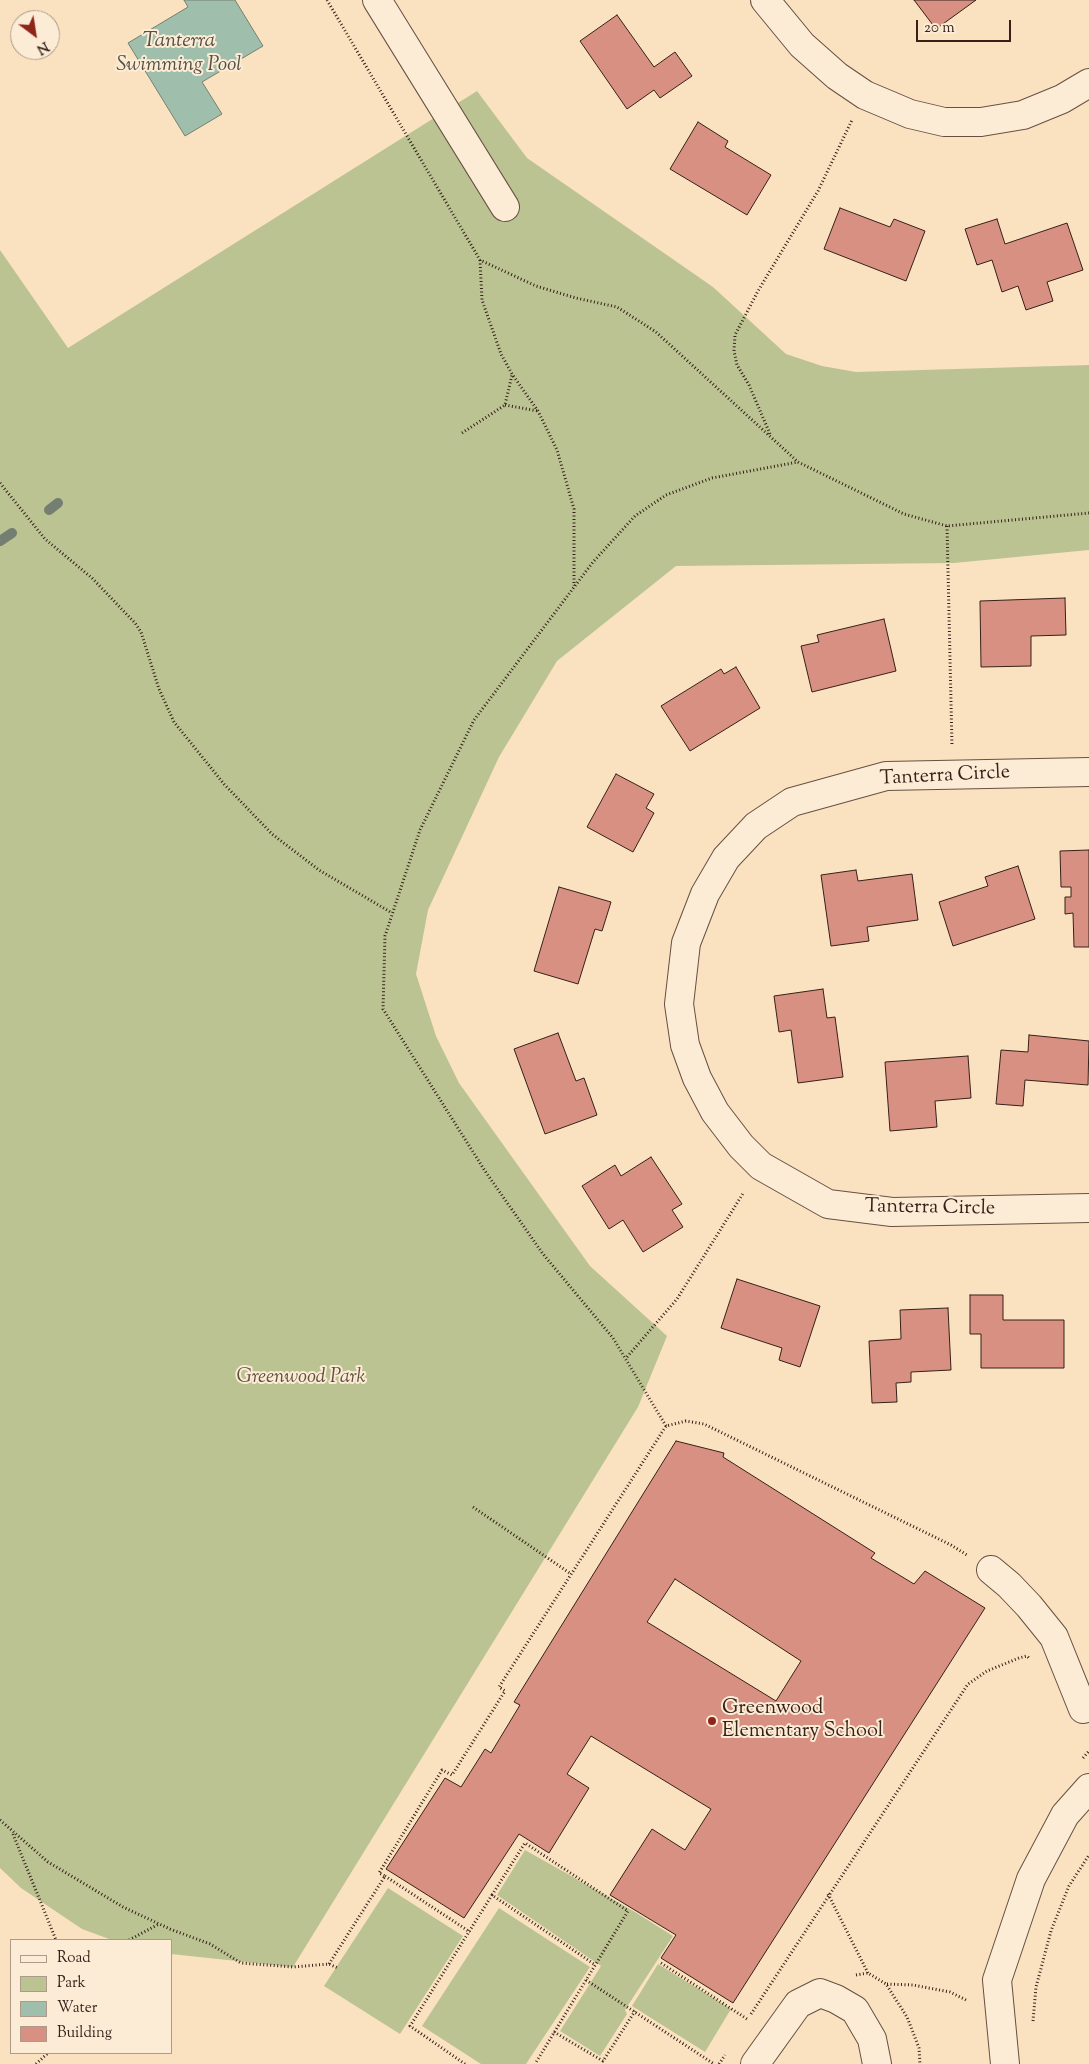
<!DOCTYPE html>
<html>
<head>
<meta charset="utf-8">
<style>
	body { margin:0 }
	#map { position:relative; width:1089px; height:2064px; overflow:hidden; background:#fae2c0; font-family:"Sorts Mill Goudy",serif }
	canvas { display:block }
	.legend { position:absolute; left:10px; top:1939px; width:162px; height:115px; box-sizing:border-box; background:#fcecd6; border:1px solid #ad9a8a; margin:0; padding:6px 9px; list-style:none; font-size:15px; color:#362018 }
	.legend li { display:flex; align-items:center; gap:10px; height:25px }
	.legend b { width:25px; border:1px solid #ad9a8a }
	.north { position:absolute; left:10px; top:10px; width:50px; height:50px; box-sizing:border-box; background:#fcecd6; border:1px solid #ad9a8a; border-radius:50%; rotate:149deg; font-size:14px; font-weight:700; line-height:20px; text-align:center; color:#362018 }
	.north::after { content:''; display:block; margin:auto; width:18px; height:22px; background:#8f2418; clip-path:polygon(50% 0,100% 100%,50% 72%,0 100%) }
	.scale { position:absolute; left:916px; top:20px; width:95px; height:22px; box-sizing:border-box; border:2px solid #362018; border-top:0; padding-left:6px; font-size:15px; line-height:18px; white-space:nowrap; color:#362018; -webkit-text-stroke:4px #fcecd6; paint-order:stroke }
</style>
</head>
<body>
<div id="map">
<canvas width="1089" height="2064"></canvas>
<ul class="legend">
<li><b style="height:6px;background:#fcecd6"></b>Road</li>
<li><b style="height:14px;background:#bcc393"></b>Park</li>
<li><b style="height:14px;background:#9fbfac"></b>Water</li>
<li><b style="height:14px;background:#d89082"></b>Building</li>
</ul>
<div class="north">N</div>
<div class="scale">20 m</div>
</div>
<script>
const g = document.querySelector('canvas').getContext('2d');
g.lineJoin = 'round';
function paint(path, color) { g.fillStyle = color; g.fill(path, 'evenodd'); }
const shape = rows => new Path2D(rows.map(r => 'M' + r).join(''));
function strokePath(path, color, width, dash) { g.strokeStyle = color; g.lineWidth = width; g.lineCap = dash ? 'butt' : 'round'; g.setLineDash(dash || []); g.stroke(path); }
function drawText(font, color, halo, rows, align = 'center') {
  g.font = font + ' "Sorts Mill Goudy",serif'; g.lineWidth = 4; g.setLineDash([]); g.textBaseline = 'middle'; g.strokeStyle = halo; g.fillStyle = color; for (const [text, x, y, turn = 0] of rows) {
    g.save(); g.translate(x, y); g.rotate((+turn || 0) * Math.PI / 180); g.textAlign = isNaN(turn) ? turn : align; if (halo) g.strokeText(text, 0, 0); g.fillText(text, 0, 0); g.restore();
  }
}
paint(shape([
	[477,91,527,158,713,287,786,354,822,366,856,372,1089,365,1089,550,954,563,676,566,557,661,499,757,428,910,416,974,436,1036,459,1083,590,1266,667,1336,638,1407,293,1967,171,1954,171,1940,112,1940,82,1929,21,1888,0,1868,0,250,68,348],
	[525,1850,635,1912,673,1936,625,2010,627,2014,600,2056,560,2031,601,1966,497,1895],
	[388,1888,463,1936,400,2034,324,1986],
	[499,1908,590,1967,526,2064,481,2064,422,2026],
	[658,1964,731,2009,705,2052,632,2006]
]), '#bcc393');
const water = shape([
	[184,0,235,0,263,46,202,82,222,114,185,136,128,43,188,7,184,0]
]);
paint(water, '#9fbfac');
strokePath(water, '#757f71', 1);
strokePath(shape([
	[49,510,58,503],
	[0,541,12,533]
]), '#757f71', 10);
const building = shape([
	[914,0,976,0,936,29,914,0],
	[617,15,654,67,675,52,692,76,660,98,654,90,627,109,580,41,617,15],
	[698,122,728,141,725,147,771,175,747,215,670,169,698,122],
	[840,208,890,227,894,219,925,231,906,281,824,249,840,208],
	[997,219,1005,244,1067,223,1083,270,1047,282,1053,301,1026,310,1018,286,1002,292,992,260,977,265,965,229,997,219],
	[1065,598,1066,635,1031,636,1031,666,981,667,980,601,1065,598],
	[884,619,896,671,812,692,801,646,819,642,817,635,884,619],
	[736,667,760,708,690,751,661,706,721,669,724,674,736,667],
	[616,774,654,794,646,808,654,813,633,852,587,827,616,774],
	[1089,850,1089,947,1074,947,1073,913,1065,914,1065,897,1071,897,1071,887,1061,887,1060,851,1089,850],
	[1018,866,1035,919,953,946,939,902,988,886,985,877,1018,866],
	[856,870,858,881,912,874,918,920,867,927,869,941,831,946,821,875,856,870],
	[559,887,611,902,602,931,595,929,578,984,534,971,559,887],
	[823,989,827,1018,835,1017,843,1077,798,1083,791,1030,779,1032,774,996,823,989],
	[558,1033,576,1081,584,1078,597,1115,545,1134,514,1049,558,1033],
	[1029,1035,1089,1041,1088,1085,1025,1080,1023,1106,996,1104,1001,1050,1028,1052,1029,1035],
	[968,1056,971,1098,935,1101,937,1127,890,1131,885,1062,968,1056],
	[651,1157,682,1204,672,1210,683,1227,643,1252,623,1220,609,1229,582,1186,615,1165,621,1176,651,1157],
	[737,1279,820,1306,800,1367,779,1360,782,1348,721,1328,737,1279],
	[970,1295,1003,1295,1003,1320,1064,1320,1064,1368,981,1368,981,1334,970,1334,970,1295],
	[948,1308,951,1370,911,1372,911,1382,896,1383,897,1402,872,1403,869,1341,901,1339,900,1310,948,1308],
	[676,1441,724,1453,723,1457,875,1553,871,1558,914,1584,925,1571,985,1608,733,2003,661,1958,676,1935,610,1895,652,1829,685,1850,711,1809,591,1736,567,1774,589,1788,549,1853,519,1834,464,1918,386,1869,445,1778,461,1787,485,1749,491,1753,520,1705,514,1702,676,1441],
	[675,1579,801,1661,776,1701,647,1622,675,1579]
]);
paint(building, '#d89082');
strokePath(building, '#362018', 1);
const minor = shape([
	[377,0,505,207],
	[765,0,802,45,837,76,865,95,910,114,944,122,981,122,1023,115,1062,99,1089,83],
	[1089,772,886,776,792,802,756,826,726,858,705,894,686,943,679,1004,685,1045,697,1078,715,1112,741,1146,761,1166,828,1204,892,1212,1089,1208],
	[991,1570,1009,1585,1029,1606,1054,1637,1083,1709],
	[755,2064,798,2004,820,1993,836,1999,855,2010,872,2039,877,2064],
	[1005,2064,997,1980,1031,1879,1065,1815,1089,1788]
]);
strokePath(minor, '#675042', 30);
strokePath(shape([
	[327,0,480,260,536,286,576,298,617,307,656,332,798,462,904,514,947,526,1089,513],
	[480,260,482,300,501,354,512,374,538,411,557,450,574,509,574,586],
	[505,405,538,411],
	[462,433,505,405,512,375],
	[770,434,749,385,737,365,734,351,735,335,758,291,818,191,852,120],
	[0,483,45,539,92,578,135,623,141,632,159,689,174,722,224,784,272,834,319,870,392,913],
	[947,526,952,746],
	[627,1357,677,1299,744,1192],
	[666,1426,613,1338,543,1254,485,1171,383,1009,385,936,420,830,474,720,593,562,635,516,666,495,712,478,798,462],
	[473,1507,571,1574],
	[1083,1758,1089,1751],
	[0,1820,48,1862,123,1907,170,1929,210,1944,241,1963,293,1967,329,1964,338,1968],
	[13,1834,56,1940],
	[385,1876,470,1932],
	[828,1894,868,1973],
	[492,1895,525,1843,628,1911,535,2064],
	[129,1940,159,1924],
	[661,1963,747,2019],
	[329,1964,385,1876,379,1873,442,1770,452,1775,505,1691,499,1687,666,1426,686,1421,704,1424,951,1545,967,1555],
	[856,1975,868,1973,886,1984,907,2017,919,2048,920,2064],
	[586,1980,714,2064],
	[887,1984,913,1985,950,1992,968,2001],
	[751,2014,968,1684,987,1671,1019,1658,1027,1656,1030,1659],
	[1033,2021,1036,1987,1051,1931,1069,1886,1089,1855],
	[554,2032,603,2061,635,2011],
	[36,2064,48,2053],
	[465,2064,410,2026,492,1895,594,1964],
	[719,2064,725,2055]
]), '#362018', 3, [1, 2.5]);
strokePath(minor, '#fcecd6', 28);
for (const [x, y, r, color] of [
	[712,1721,5,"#8f2418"]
]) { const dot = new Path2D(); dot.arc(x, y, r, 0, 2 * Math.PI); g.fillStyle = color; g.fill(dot); strokePath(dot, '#fcecd6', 2); }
drawText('20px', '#362018', '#fcecd6', [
	["Tanterra Circle",945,777,-3],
	["Tanterra Circle",930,1209,1]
]);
drawText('italic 20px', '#5e513d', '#fcecd6', [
	["Greenwood Park",301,1379]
]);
drawText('20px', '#362018', '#fcecd6', [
	["Greenwood",722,1710],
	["Elementary School",722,1733]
], 'left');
drawText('italic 21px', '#565044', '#fcecd6', [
	["Tanterra",179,42],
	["Swimming Pool",179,66]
]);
</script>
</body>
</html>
